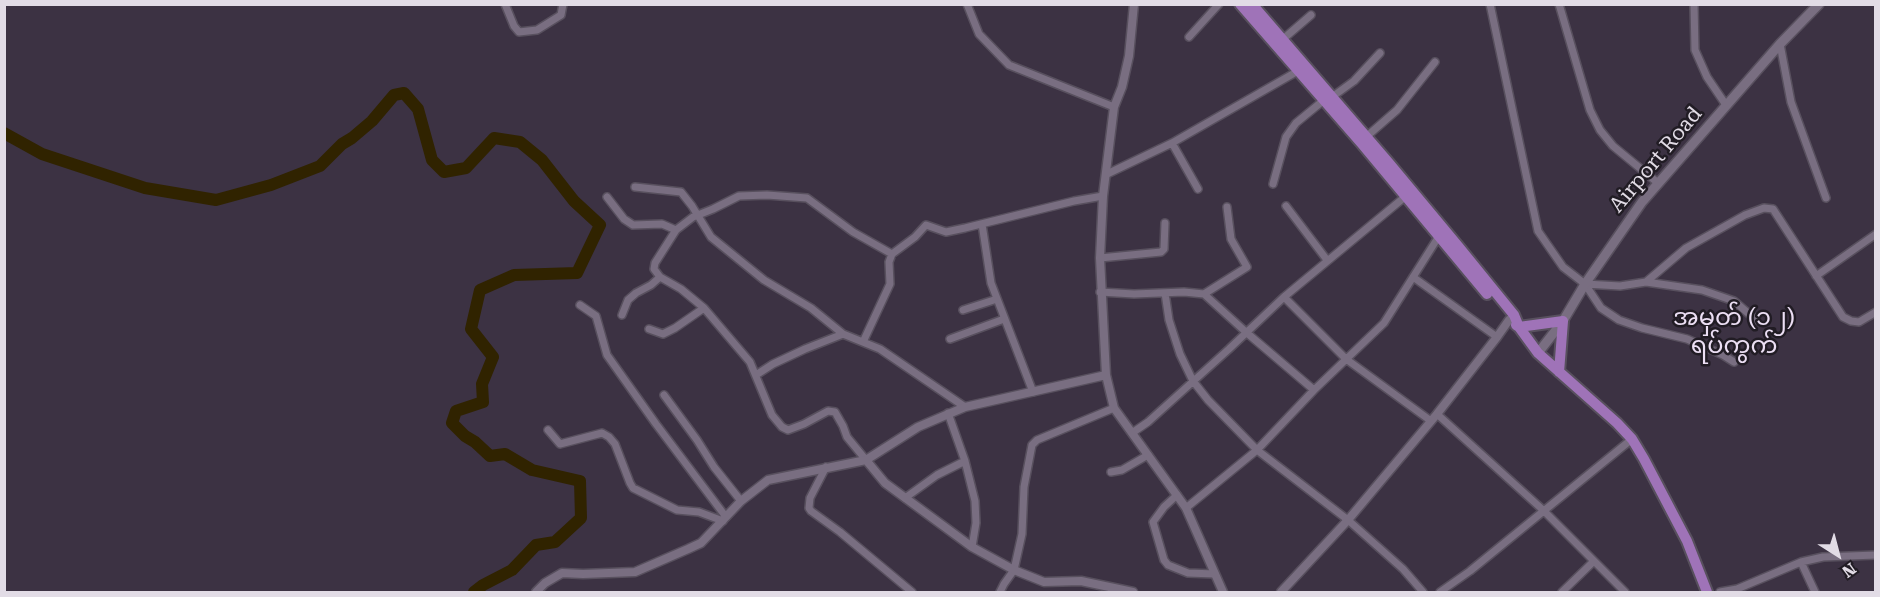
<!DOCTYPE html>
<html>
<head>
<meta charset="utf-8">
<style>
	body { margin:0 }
	#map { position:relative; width:1880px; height:597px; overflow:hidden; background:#3c3243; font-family:"Roboto Serif",serif }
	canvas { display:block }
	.frame { position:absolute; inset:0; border:6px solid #e2dce6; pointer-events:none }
	.north { position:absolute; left:1808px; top:525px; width:60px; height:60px; -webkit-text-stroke:4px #211c24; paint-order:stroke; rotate:144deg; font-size:16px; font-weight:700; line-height:24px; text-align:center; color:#e2dce6 }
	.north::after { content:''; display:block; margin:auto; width:21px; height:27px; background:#e2dce6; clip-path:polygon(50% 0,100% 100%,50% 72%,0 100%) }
</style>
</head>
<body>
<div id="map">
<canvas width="1880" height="597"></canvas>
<div class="frame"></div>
<div class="north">N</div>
</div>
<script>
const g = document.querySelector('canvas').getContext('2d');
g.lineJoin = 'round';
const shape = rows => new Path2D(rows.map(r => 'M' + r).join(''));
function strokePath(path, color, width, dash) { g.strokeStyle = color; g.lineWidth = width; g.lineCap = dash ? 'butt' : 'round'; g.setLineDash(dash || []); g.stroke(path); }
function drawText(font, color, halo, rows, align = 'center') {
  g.font = font + ' "Roboto Serif","Noto Sans Myanmar",serif'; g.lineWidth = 5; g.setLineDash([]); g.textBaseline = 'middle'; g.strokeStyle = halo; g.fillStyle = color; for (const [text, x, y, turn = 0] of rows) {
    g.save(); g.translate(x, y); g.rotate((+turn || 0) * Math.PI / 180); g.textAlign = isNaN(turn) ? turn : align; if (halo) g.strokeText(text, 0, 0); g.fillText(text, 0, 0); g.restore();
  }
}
strokePath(shape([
	[4,133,42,154,145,188,216,200,271,185,320,166,342,144,352,138,372,121,394,95,404,93,418,109,432,160,444,172,466,168,494,138,520,142,542,160,574,201,600,225,577,273,514,275,480,290,471,329,493,357,482,384,483,402,456,411,452,423,465,436,475,442,490,456,505,454,532,470,580,481,581,518,555,542,536,545,512,570,483,585,474,592]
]), '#302300', 12);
const minor = shape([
	[505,4,514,26,519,32,537,30,561,15,563,4],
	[967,4,979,34,1009,65,1114,107],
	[1490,4,1538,231,1563,267,1585,284,1620,286,1646,282,1702,290,1734,301,1756,320],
	[1559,4,1590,110,1600,130,1613,146,1658,183],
	[1694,4,1695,50,1707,77,1726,105],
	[1189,37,1219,4],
	[1282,40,1311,15],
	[1780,44,1791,102,1826,198],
	[1332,97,1354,81,1380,53],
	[1366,137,1397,110,1435,62],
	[1172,143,1198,189],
	[1107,174,1172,143,1298,71],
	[1273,184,1286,137,1296,123,1324,100],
	[635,187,681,192,692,206,711,237,764,280,811,308,843,334,880,349,965,407],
	[607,197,624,219,633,225,662,224,676,230],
	[1286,206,1327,260],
	[982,224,991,283,1033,392],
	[892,254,915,237,926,225,946,232,965,228,1074,201,1103,196],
	[1100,258,1161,252,1164,249,1165,223],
	[1816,276,1876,234],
	[1413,277,1497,337],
	[1646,282,1686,248,1745,215,1764,208,1773,209,1843,317,1851,321,1859,322,1876,312],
	[1585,284,1601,308,1619,320,1642,328,1687,339,1723,355,1734,362],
	[1100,292,1134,294,1184,292,1204,294,1247,333,1314,390],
	[1165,293,1169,320,1180,354,1193,381,1208,400,1257,450,1348,520,1403,569,1423,592],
	[1204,294,1247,267,1231,239,1227,207],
	[1284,297,1346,359,1431,421],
	[580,305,596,316,607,355,656,424,726,517],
	[963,310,997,299],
	[622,315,628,300,636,293,651,285,660,277],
	[649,329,663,334,675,328,704,308],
	[950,339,1004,319],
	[863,342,890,284,889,262,892,254,853,232,807,198,767,195,739,196,713,209,693,217,676,230,655,263,654,269,660,277,681,289,704,308,750,362,772,415,782,427,788,430,804,424,828,411,835,412,843,426,847,437,866,460],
	[756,375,773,364,805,349,843,334],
	[664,395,697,440,714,467,741,501],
	[948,413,965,461,975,501,976,523,972,547],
	[1437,414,1543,510,1625,592],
	[548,430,560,444,602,433,609,437,615,444,630,483,633,488,677,510,699,512,723,521],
	[1132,433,1148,422,1229,349,1284,297,1406,196],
	[826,467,810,498,809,508,811,511,840,532,912,592],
	[1111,472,1122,470,1148,455],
	[1177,495,1164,507,1153,522,1164,560,1168,565,1188,573,1215,574],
	[905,498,937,475,965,461],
	[1186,508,1257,450,1314,390,1384,323,1439,236],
	[1801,562,1815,592],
	[1000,592,1004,584,1014,570,1022,534,1024,487,1032,445,1037,440,1114,408],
	[1440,592,1470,571,1632,439],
	[1562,592,1594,561],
	[1720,592,1737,589,1801,562,1823,557,1876,555]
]);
const tertiary = shape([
	[1134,4,1129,56,1122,87,1114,107,1103,196,1100,258,1106,375,1114,408,1186,508,1223,592],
	[866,460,885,483,972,547,1014,570,1044,582,1081,581,1133,592],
	[536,592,545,583,562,573,583,574,635,572,688,549,701,543,741,501,768,480,866,460,918,427,965,407,1106,375],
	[1281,592,1348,520,1437,414,1497,337,1509,320]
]);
const secondary = shape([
	[1538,353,1563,321,1585,284,1642,202,1780,44,1819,4]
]);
const primary = shape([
	[1240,4,1362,144,1487,294],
	[1252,4,1389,163,1458,246,1514,315,1519,327,1538,353,1617,423,1632,439,1644,459,1687,541,1707,592],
	[1516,325,1519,327,1563,321,1559,372]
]);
strokePath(minor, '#58505e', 10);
strokePath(tertiary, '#58505e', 11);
strokePath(secondary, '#58505e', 12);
strokePath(primary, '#58505e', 14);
strokePath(minor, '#796e81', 7);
strokePath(tertiary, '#796e81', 8);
strokePath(secondary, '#796e81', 9);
strokePath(primary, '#9f73b8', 10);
drawText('21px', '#e2dce6', '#211c24', [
	["Airport Road",1656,160,-50]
]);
drawText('24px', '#ecdff4', '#211c24', [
	["အမှတ် (၁၂)",1734,318],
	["ရပ်ကွက်",1734,346]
]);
</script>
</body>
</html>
